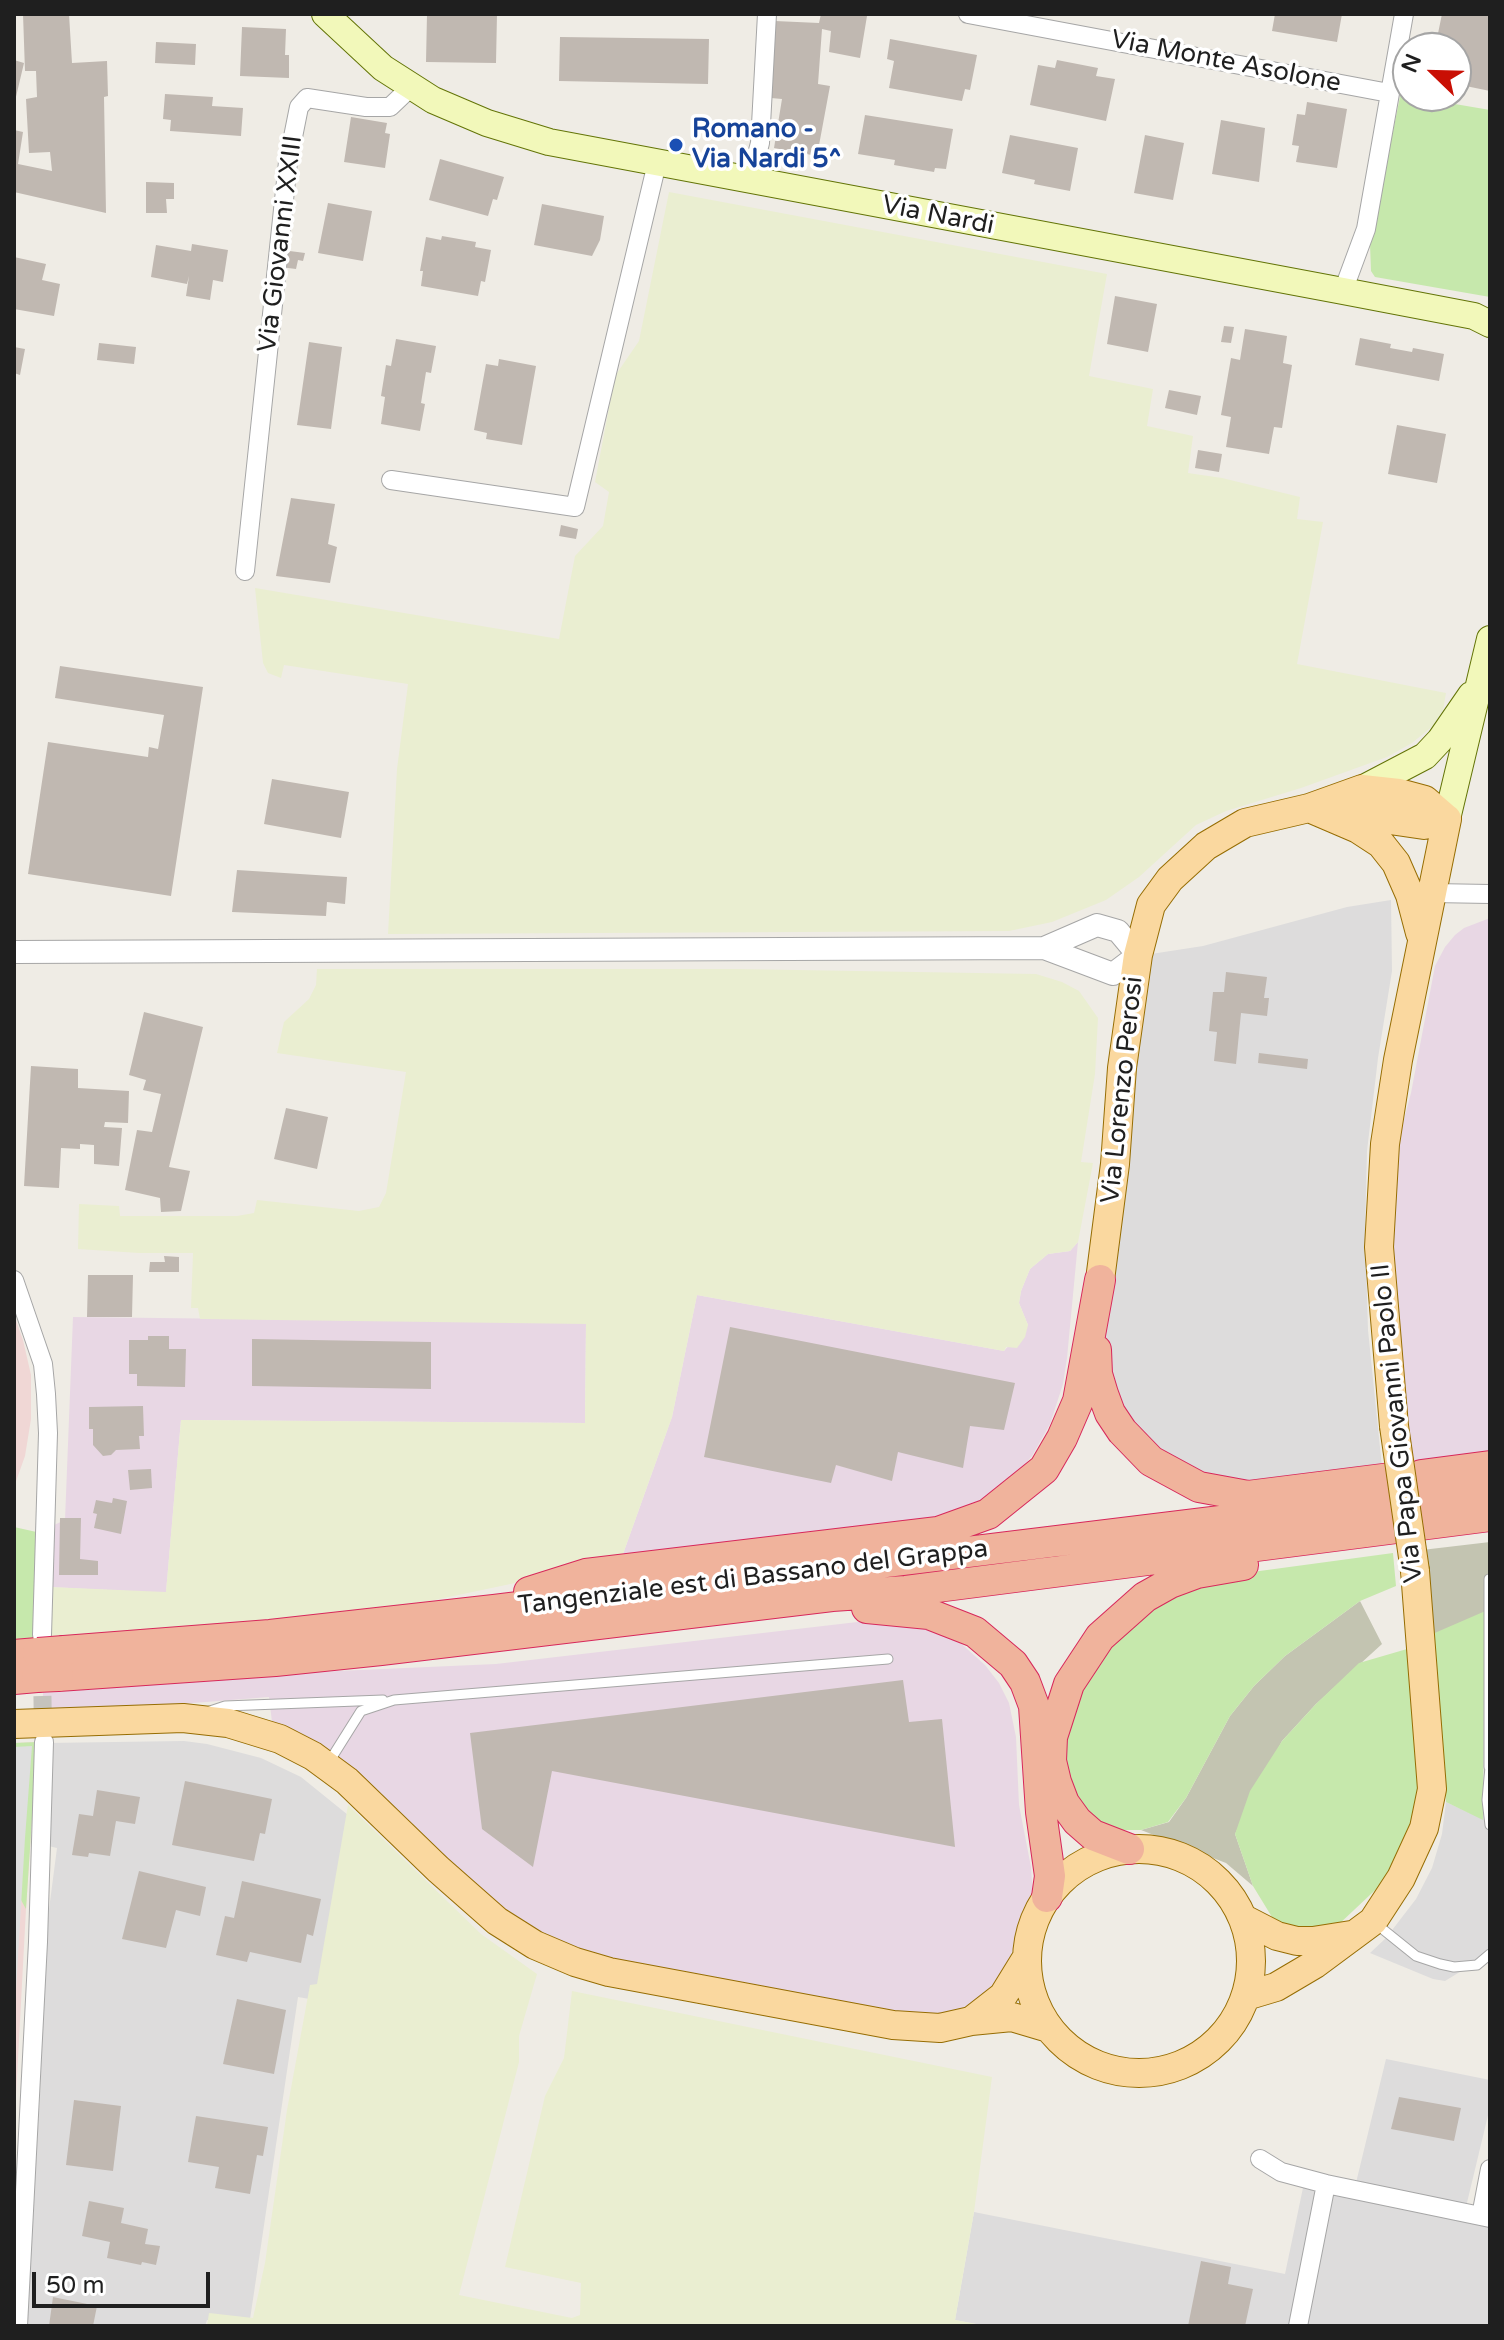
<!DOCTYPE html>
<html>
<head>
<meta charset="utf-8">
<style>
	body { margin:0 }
	#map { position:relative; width:1504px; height:2340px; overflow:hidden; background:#efece5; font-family:"Varela Round",sans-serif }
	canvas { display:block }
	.frame { position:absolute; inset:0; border:16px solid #1f1f1f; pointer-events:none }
	.north { position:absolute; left:1392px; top:32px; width:80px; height:80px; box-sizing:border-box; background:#fff; border:2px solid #a5a5a5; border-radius:50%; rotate:293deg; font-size:22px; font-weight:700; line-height:32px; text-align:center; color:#1f1f1f }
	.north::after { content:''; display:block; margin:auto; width:28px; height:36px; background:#c90f04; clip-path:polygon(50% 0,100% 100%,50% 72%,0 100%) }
	.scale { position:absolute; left:32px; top:2272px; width:178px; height:36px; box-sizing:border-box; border:4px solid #1f1f1f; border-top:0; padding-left:10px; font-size:24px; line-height:28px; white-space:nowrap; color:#1f1f1f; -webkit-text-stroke:6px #fff; paint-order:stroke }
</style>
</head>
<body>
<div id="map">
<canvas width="1504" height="2340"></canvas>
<div class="frame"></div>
<div class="north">N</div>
<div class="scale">50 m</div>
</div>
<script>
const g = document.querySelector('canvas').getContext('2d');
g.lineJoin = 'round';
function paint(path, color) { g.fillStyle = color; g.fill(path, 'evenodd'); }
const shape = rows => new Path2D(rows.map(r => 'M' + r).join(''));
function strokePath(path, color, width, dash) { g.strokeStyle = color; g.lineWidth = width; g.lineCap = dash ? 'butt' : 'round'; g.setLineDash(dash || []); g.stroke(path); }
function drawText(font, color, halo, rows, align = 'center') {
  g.font = font + ' "Varela Round",sans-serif'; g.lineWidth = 7; g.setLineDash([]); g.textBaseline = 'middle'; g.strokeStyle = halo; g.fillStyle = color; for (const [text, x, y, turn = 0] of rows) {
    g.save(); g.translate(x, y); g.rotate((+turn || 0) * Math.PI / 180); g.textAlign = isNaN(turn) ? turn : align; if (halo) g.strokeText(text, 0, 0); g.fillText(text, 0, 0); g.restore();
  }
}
paint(shape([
	[1391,900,1392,971,1378,1058,1367,1151,1365,1231,1368,1330,1383,1477,1234,1492,1138,1450,1095,1332,1151,954,1203,946,1347,907],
	[1484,1677,1490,1678,1490,1957,1486,1956,1445,1981,1433,1979,1370,1953,1386,1938,1416,1899,1432,1868,1442,1834,1446,1802,1483,1819],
	[184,1741,207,1744,261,1758,301,1777,348,1815,507,2033,298,1997,249,2326,207,2320,205,2326,26,2326,40,2095,45,1940,57,1848,40,1844,46,1743],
	[1386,2059,1490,2080,1490,2107,1465,2211,1490,2218,1490,2326,987,2326,955,2320,974,2212,1285,2274,1304,2183,1354,2191]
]), '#dddcdc');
paint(shape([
	[14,1315,23,1340,31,1375,31,1419,25,1456,14,1487],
	[37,1742,26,1909,14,2133,14,1743]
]), '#f0d7d5');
paint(shape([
	[1490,918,1490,1463,1412,1473,1391,1282,1394,1157,1411,1093,1435,966,1445,947,1455,935,1464,928],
	[1078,1242,1067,1358,1063,1384,1050,1424,1032,1456,1006,1485,984,1503,926,1528,618,1568,672,1417,697,1295,1004,1351,1028,1325,1019,1303,1021,1291,1030,1269,1048,1254,1070,1251],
	[73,1317,586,1323,585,1423,181,1420,166,1593,49,1587,52,1526,65,1520],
	[866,1621,930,1627,957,1640,985,1665,999,1683,1009,1703,1016,1737,1019,1805,1031,1867,1033,1897,1008,1962,996,1983,974,2003,950,2013,932,2016,886,2013,598,1957,544,1936,501,1910,272,1722,269,1697,42,1715,43,1693,315,1672,496,1664]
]), '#e8d7e4');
paint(shape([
	[1490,1542,1490,1632,1430,1635,1422,1550],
	[1360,1601,1382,1644,1316,1704,1282,1741,1235,1834,1253,1886,1226,1863,1141,1830,1169,1822,1186,1798,1230,1716,1254,1686,1285,1656]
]), '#c3c4b1');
paint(shape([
	[669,192,1107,274,1089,376,1153,389,1147,426,1193,436,1188,473,1222,478,1300,497,1297,519,1323,522,1297,664,1446,693,1443,710,1434,725,1412,743,1387,757,1301,788,1226,811,1196,825,1139,877,1106,900,1052,922,1009,931,388,934,397,769,408,684,284,665,281,678,268,673,263,663,255,588,559,639,575,556,603,526,609,492,595,482,615,376,639,341],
	[317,969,737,969,1036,974,1062,982,1079,991,1098,1018,1095,1074,1081,1162,1093,1163,1078,1242,1070,1251,1048,1254,1030,1269,1021,1291,1019,1303,1028,1325,1025,1337,1017,1348,1006,1347,1004,1351,697,1295,672,1417,618,1568,539,1578,387,1610,349,1615,46,1637,49,1587,166,1592,181,1420,585,1423,586,1324,200,1319,198,1308,191,1308,193,1253,139,1253,78,1249,79,1204,119,1206,120,1216,237,1216,254,1213,257,1200,359,1211,379,1207,386,1193,406,1072,277,1053,284,1022,309,999,316,985],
	[348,1805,481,1934,537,1974,519,2036,519,2062,459,2295,572,2318,580,2315,581,2283,505,2267,545,2096,564,2058,572,1991,992,2077,974,2212,955,2320,986,2326,207,2326,209,2313,253,2318,265,2263,287,2110,310,1985,317,1984]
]), '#eaeed1');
paint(shape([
	[1401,92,1408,94,1408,96,1490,110,1490,297,1375,277,1371,271,1370,244],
	[14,1527,41,1533,35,1643,14,1644],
	[1393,1553,1396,1586,1360,1601,1285,1656,1254,1686,1230,1716,1186,1798,1168,1822,1141,1830,1113,1830,1082,1816,1052,1753,1088,1661,1157,1599,1230,1575],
	[1490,1609,1490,1678,1484,1678,1483,1820,1446,1802,1444,1756,1430,1635],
	[1407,1649,1420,1767,1421,1806,1388,1878,1337,1926,1312,1932,1275,1922,1253,1886,1235,1834,1250,1791,1282,1741,1316,1704,1359,1663],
	[37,1742,26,1909,21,1900,14,1896,14,1743]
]), '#c6e8ac');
paint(shape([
	[32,1746,25,1838,14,2025,14,1747]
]), '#dfdfdf');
paint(shape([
	[23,14,69,14,72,63,107,61,108,96,104,97,106,213,14,192,14,130,23,132,18,164,52,171,50,152,29,153,26,99,37,97,36,71,25,71],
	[427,14,497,14,496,63,426,62],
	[821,14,867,16,860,58,829,52,831,31,822,29,818,84,830,86,817,156,774,148,782,99,771,98,775,21,819,23],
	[1275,14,1342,14,1337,42,1272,31],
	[1442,14,1490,14,1490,91,1456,84,1456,48,1435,48],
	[242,27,286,29,285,55,289,55,289,78,240,76],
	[560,37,709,39,708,84,559,81],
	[890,39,977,55,970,90,965,89,962,101,889,88,894,61,887,59],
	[156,42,196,44,195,65,155,63],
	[14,60,24,63,15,101,14,101],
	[1057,60,1098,68,1096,76,1115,79,1106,121,1030,105,1038,65,1055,68],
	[165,94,213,97,212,106,243,108,241,136,170,131,171,120,163,119],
	[1307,102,1347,109,1337,168,1296,162,1299,146,1292,145,1297,114,1305,115],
	[865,115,953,129,946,169,935,168,934,172,894,165,895,160,858,154],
	[351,117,387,123,385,133,390,134,385,168,344,162],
	[1221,120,1265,128,1259,182,1212,174],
	[1010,135,1078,148,1070,191,1034,184,1035,180,1002,173],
	[1145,135,1184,143,1173,200,1134,193],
	[440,159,504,177,497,200,493,199,488,216,429,200],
	[146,182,174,183,174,199,166,199,167,213,146,213],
	[328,203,372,211,363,261,318,253],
	[542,204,604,216,600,240,592,256,534,245],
	[442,236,476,242,475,247,491,250,485,282,481,281,478,296,421,286,423,271,420,271,426,237,441,240],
	[192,244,228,250,223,282,213,280,210,300,186,296,189,276,187,284,151,277,156,245,191,251],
	[282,250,305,253,303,261,298,260,296,269,280,267],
	[14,257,46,264,42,280,60,284,54,316,14,309],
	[1115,296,1157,304,1148,352,1107,344],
	[1224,326,1234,327,1231,343,1221,342],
	[1245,329,1287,336,1283,363,1292,365,1282,428,1274,427,1269,454,1226,447,1231,417,1221,415,1231,358,1240,360],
	[1360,338,1391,344,1390,348,1412,352,1413,348,1444,354,1439,381,1355,365],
	[396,339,436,346,431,373,426,372,421,403,425,404,420,431,381,424,385,397,381,396,386,365,391,366],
	[309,342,342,347,331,429,297,425],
	[99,343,136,347,134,364,97,360],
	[14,347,25,349,20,375,14,373],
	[499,359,536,366,522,445,486,439,487,433,474,430,486,364,498,366],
	[1169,390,1201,396,1197,415,1165,408],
	[1397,425,1446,434,1437,483,1388,474],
	[1198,450,1222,454,1219,472,1195,468],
	[291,498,335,504,328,544,337,547,330,583,276,576],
	[561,525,578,529,576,539,559,536],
	[60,666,203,687,171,896,28,874,48,742,148,757,149,747,158,749,164,715,55,698],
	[272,779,349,792,341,838,264,824],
	[237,870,347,877,345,904,327,902,326,916,232,912],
	[1226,972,1267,977,1264,998,1269,998,1267,1016,1241,1013,1236,1064,1214,1061,1217,1032,1209,1031,1213,992,1224,992],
	[144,1012,203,1027,169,1167,190,1171,181,1211,161,1212,160,1198,125,1190,137,1130,152,1132,161,1094,143,1090,146,1080,129,1075],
	[1259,1053,1308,1059,1307,1069,1258,1063],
	[31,1066,78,1069,78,1088,129,1091,128,1123,105,1122,104,1127,122,1128,119,1166,94,1164,94,1145,80,1144,80,1149,61,1148,59,1188,24,1186],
	[286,1108,328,1117,317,1169,274,1159],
	[164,1256,179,1257,179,1272,149,1272,150,1262,165,1262],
	[88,1275,133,1275,132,1317,87,1317],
	[730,1327,1015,1383,1004,1430,970,1426,963,1468,898,1452,892,1481,836,1465,831,1483,704,1457],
	[148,1336,169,1336,169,1349,186,1349,185,1387,137,1386,137,1374,129,1374,129,1340,148,1340],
	[252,1339,431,1342,431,1389,252,1386],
	[143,1406,144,1436,139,1436,140,1449,116,1450,111,1455,103,1456,93,1445,93,1429,89,1429,89,1407],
	[151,1469,152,1488,130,1490,128,1470],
	[113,1498,127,1501,121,1534,94,1528,97,1514,93,1513,96,1500,112,1503],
	[60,1518,81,1518,80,1559,98,1561,98,1575,59,1575],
	[903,1680,909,1722,942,1719,955,1847,552,1771,533,1867,482,1829,470,1733],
	[185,1781,272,1799,265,1834,260,1833,254,1861,172,1845],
	[97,1790,140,1797,135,1824,116,1821,110,1856,89,1853,88,1857,72,1855,79,1814,93,1816],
	[139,1871,206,1887,200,1916,176,1910,166,1948,122,1939],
	[242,1881,321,1899,313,1936,307,1934,301,1963,250,1952,247,1962,216,1955,225,1916,234,1918],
	[237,1999,286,2010,274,2074,223,2064],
	[1399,2097,1461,2108,1454,2141,1391,2129],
	[74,2100,121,2106,113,2171,66,2165],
	[196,2116,268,2127,263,2156,257,2155,250,2194,215,2188,219,2167,188,2162],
	[89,2201,124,2208,121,2223,148,2229,145,2244,160,2246,156,2265,142,2262,141,2265,107,2258,110,2242,82,2236],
	[1201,2261,1231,2267,1228,2284,1253,2289,1245,2326,1188,2326],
	[53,2297,97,2306,93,2326,49,2326]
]), '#c0b8b1');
strokePath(shape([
	[42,1669,43,1731]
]), '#c5c3bd', 18, [18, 9]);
const service = shape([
	[1489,1579,1489,1767],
	[210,1711,225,1706,383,1700],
	[329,1762,361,1711,394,1700,888,1659],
	[1490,1767,1487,1800,1490,1825],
	[1375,1923,1416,1956,1440,1964,1454,1967,1477,1965,1490,1954]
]);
const minor = shape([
	[968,14,1389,93],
	[750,181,760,143,767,14],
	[1343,291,1366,229,1404,14],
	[391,480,575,507,657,163],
	[245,571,288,162,299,107,307,98,366,107,390,107,411,87],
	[1432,893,1490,894],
	[14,1280,43,1364,46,1394,48,1433,42,1635],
	[1260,2159,1281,2172,1326,2184,1490,2218],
	[1481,2216,1490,2169],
	[18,2326,38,1942,44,1742],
	[1298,2326,1326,2184]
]);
const tertiary = shape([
	[14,952,1044,948,1113,974,1138,955,1118,931,1097,925,1044,948]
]);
const secondary = shape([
	[325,14,383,68,433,100,487,123,549,142,1343,291,1474,316,1490,324],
	[1362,789,1425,756,1440,740,1471,695],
	[1447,819,1490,639]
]);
const primary = shape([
	[1309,808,1358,829,1381,844,1396,863,1410,895,1420,933],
	[1342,813,1424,825,1447,819],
	[1100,1280,1115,1164,1122,1068,1138,955,1151,905,1170,879,1206,846,1245,823,1309,808,1362,789,1399,793,1425,800,1447,819],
	[1394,1426,1379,1247,1385,1144,1398,1060,1447,819],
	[14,1724,183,1718,228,1723,280,1739,313,1756,347,1781,438,1869,497,1921,535,1945,575,1962,609,1972,893,2025,940,2028,971,2021,1012,2017,1049,2028],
	'1027 1961a112 112 0 1 1 224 0a112 112 0 1 1-224 0Z',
	[1244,1919,1277,1936,1297,1941,1313,1941,1351,1935],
	[1246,1996,1276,1987,1315,1964,1373,1921,1401,1878,1424,1828,1432,1789,1415,1571],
	[971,2021,1003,1996,1027,1957]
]);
const trunk = shape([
	[1096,1350,1097,1374,1103,1394,1110,1413,1122,1431,1151,1461,1199,1487,1248,1496,1391,1478],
	[1421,1475,1490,1466],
	[529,1592,586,1574,938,1532,988,1514,1044,1469,1062,1438,1078,1401,1100,1280],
	[867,1608,929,1614,975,1632,1013,1664,1025,1682,1034,1706,1041,1812,1050,1876,1047,1897],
	[64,1651,270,1635,494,1610,1490,1488],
	[14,1655,38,1653],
	[58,1676,275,1661,381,1650,832,1596,906,1591,1490,1516],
	[14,1679,37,1677],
	[1129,1849,1093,1835,1077,1821,1064,1803,1056,1782,1051,1761,1052,1737,1069,1684,1100,1637,1145,1597,1170,1583,1197,1573,1243,1565]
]);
strokePath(service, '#a6a6a6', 11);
strokePath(minor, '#a6a6a6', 20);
strokePath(tertiary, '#a6a6a6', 24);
strokePath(secondary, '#637407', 28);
strokePath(primary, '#966d03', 30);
strokePath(trunk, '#d7285b', 32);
strokePath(service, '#fff', 9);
strokePath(minor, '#fff', 18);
strokePath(tertiary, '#fff', 22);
strokePath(secondary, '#f2f8ba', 26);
strokePath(primary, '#fad89f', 28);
strokePath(trunk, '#f0b39c', 30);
const primaryBridge = shape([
	[1394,1426,1415,1571]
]);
const trunkBridge = shape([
	[38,1653,64,1651],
	[37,1677,58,1676]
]);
strokePath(primaryBridge, '#966d03', 30, []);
strokePath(trunkBridge, '#d7285b', 32, []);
strokePath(primaryBridge, '#fad89f', 28);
strokePath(trunkBridge, '#f0b39c', 30);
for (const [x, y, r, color] of [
	[676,145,8,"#1a4fb4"]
]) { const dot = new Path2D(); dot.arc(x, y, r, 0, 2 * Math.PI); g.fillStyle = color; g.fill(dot); strokePath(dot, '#fff', 3); }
drawText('26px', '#1f1f1f', '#fff', [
	["Via Monte Asolone",1226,62,11],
	["Via Nardi",938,216,11],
	["Via Giovanni XXIII",281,244,-83],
	["Via Lorenzo Perosi",1123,1090,-84],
	["Via Papa Giovanni Paolo II",1398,1423,-96],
	["Tangenziale est di Bassano del Grappa",753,1578,-7]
]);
drawText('bold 26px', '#164399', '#fff', [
	["Romano -",692,130],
	["Via Nardi 5^",692,160]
], 'left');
</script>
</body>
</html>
